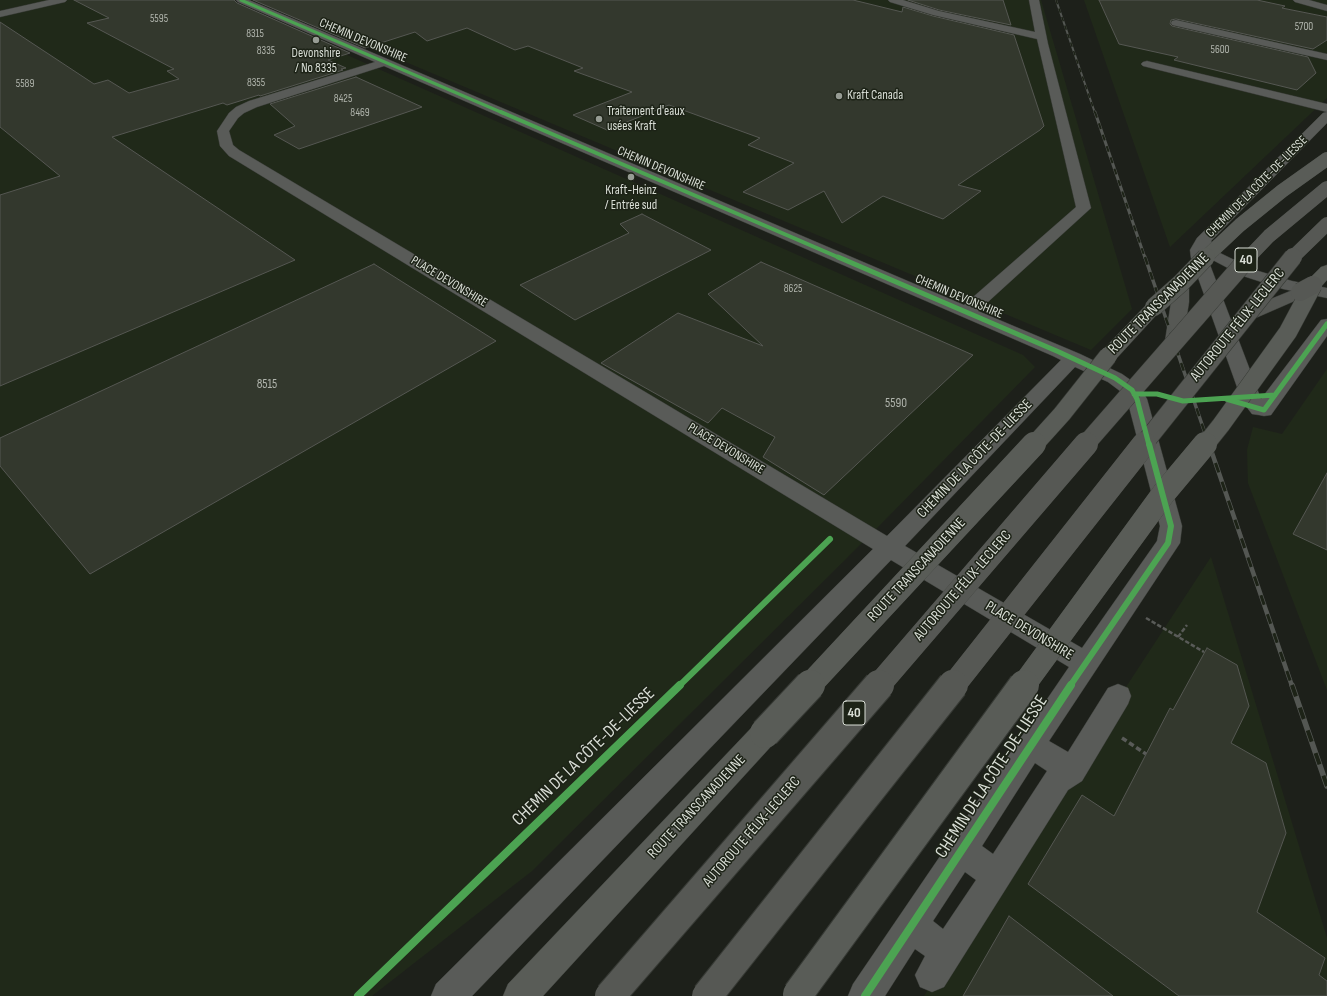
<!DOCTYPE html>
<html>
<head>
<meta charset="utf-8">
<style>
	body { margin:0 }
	canvas { display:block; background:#1d201a }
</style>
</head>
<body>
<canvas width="1327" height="996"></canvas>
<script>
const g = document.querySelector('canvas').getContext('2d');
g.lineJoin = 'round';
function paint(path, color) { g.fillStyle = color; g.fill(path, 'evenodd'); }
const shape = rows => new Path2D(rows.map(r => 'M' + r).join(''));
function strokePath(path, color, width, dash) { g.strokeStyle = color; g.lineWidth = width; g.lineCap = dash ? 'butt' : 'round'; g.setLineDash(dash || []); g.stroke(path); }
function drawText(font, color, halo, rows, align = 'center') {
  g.font = font + ' "Sofia Sans Condensed",sans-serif'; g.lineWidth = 3; g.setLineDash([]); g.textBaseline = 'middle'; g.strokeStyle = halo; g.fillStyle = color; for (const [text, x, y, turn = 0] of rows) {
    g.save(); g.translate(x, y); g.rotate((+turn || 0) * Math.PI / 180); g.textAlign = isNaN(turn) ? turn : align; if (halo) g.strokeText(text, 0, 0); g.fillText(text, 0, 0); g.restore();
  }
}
paint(shape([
	[0,0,223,0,1023,355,1035,367,881,524,532,871,372,996,0,996],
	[258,0,1041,0,1132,309,1091,350],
	[1084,0,1327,0,1327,98,1170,247],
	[1327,369,1327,690,1248,483,1247,450,1253,427,1282,434],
	[1211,557,1327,938,1327,996,924,996]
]), '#202919');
const building = shape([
	[74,0,234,0,237,3,350,53,328,60,346,68,341,69,343,70,260,96,259,95,227,105,223,103,112,137,295,260,0,386,0,195,60,176,0,127,0,22,94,84,108,80,129,93,179,79,167,71,174,69,87,23,109,18,74,0],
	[253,0,853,0,902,12,903,7,933,16,1014,35,1044,126,1040,130,958,185,981,191,943,219,883,196,842,223,824,191,788,210,743,192,794,163,748,145,760,138,669,105,607,130,573,115,632,92,574,71,583,68,528,46,515,50,467,28,427,41,415,32,365,48,253,0],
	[908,0,1003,0,1011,25,939,10,908,0],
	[1099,0,1257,0,1285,6,1282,8,1327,17,1327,40,1313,49,1176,19,1171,20,1170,24,1172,26,1308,57,1316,73,1297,90,1174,60,1178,57,1119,44,1099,0],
	[356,77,422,107,299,149,274,135,295,126,270,104,356,77],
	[642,214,711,250,575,320,520,285,629,233,620,224,642,214],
	[761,262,973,355,824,495,763,457,775,437,722,408,708,423,601,363,678,313,763,346,708,294,761,262],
	[374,264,496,341,90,574,0,466,0,438,374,264],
	[1327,473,1327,550,1293,534,1327,473],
	[1207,648,1237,665,1249,706,1231,743,1266,763,1286,833,1257,912,1325,958,1319,975,1327,981,1327,996,1179,996,1028,884,1082,795,1114,816,1170,708,1173,710,1207,648],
	[1009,916,1113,996,963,996,1009,916]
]);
paint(building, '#33382d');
strokePath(building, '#555752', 1);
const minor = shape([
	[49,0,67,0,65,2,0,17,0,11,49,0],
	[236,0,249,0,964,305,1076,207,1037,39,933,15,890,2,888,0,903,0,939,11,1035,32,1029,0,1039,0,1048,44,1091,208,978,311,1080,354,1122,374,1139,386,1147,399,1182,526,1180,543,1176,549,1049,741,1068,752,1108,688,1118,684,1128,688,1131,696,1128,704,1082,781,1068,790,944,987,932,992,920,987,915,975,925,956,915,949,885,996,848,996,853,984,1069,667,891,560,472,996,431,996,436,984,873,549,229,156,220,146,217,131,229,113,236,107,249,101,375,62,238,2,236,0],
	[384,66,1053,356,1061,360,887,536,239,150,233,145,229,131,238,118,244,113,257,107,384,66],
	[1075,367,1108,382,1124,394,1127,399,1160,526,1157,541,1082,648,905,546,1075,367],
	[1035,763,1047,771,993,854,982,846,1035,763],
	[965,872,976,880,943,929,933,921,965,872],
	[1293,0,1309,0,1327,5,1327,11,1295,2,1293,0],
	[1176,20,1327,54,1327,60,1172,25,1171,23,1172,21,1176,20],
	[1147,61,1327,104,1327,112,1143,66,1141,64,1143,62,1147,61],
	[1327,112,1327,123,1211,241,1220,253,1255,270,1292,281,1327,288,1327,298,1283,289,1243,276,1207,257,1261,399,1321,320,1327,319,1327,336,1271,415,1264,416,1259,415,1252,414,1242,401,1191,258,1190,250,1197,238,1323,113,1327,112]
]);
const major = shape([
	[1327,265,1327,280,1319,289,1313,290,1307,289,1305,285,1307,281,1321,267,1327,265],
	[1154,302,1160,303,1163,307,1160,311,1115,360,1108,362,1101,360,1099,356,1101,352,1148,303,1154,302],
	[765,720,775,724,779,733,775,742,543,996,503,996,508,984,755,724,765,720]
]);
const highway = shape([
	[1181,278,1187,279,1189,283,1189,302,1183,341,1180,345,1174,346,1168,345,1165,341,1171,302,1173,283,1175,279,1181,278],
	[1300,287,1306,288,1308,292,1306,296,1251,320,1245,321,1239,320,1236,316,1239,312,1300,287]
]);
strokePath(minor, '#373a35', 1);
strokePath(major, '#373a35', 1);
strokePath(highway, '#373a35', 1);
strokePath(shape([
	[1146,618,1204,652],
	[1178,637,1187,625]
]), '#595b58', 2.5, [4.5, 2]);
strokePath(shape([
	[1122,738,1146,754]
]), '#595b58', 3.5, [5.5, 3]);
paint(minor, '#595b58');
paint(major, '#595c57');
paint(highway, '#565854');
const railFar4 = shape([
	[1056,0,1095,113]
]);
const railFar3 = shape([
	[1095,112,1145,258]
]);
const railFar2 = shape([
	[1145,257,1209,445]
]);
const railFar1 = shape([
	[1209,444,1292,686]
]);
const rail = shape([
	[1292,685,1327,786]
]);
strokePath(railFar4, '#545753', 2);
strokePath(railFar3, '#545753', 3);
strokePath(railFar2, '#545753', 3.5);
strokePath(railFar1, '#545753', 4.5);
strokePath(rail, '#545753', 5.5);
strokePath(railFar4, '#1d2317', 1.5, [4.5]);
strokePath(railFar3, '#1d2317', 2, [6]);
strokePath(railFar2, '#1d2317', 2.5, [8]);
strokePath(railFar1, '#1d2317', 3, [10]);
strokePath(rail, '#1d2317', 4, [12]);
const majorBridgeFar3 = shape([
	[1205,258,1240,225,1282,191,1327,159]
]);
const majorBridgeFar2 = shape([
	[1154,307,1181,283,1206,257],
	[1034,445,1062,414,1108,356],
	[1205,445,1221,425,1288,332,1313,285]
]);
const majorBridgeFar1 = shape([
	[809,686,1034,444],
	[1023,686,1164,493,1205,444]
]);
const majorBridge = shape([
	[765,733,810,685],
	[798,994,1024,685]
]);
const highwayBridgeFar3 = shape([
	[1248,258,1269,236,1327,188],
	[1292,258,1327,224]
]);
const highwayBridgeFar2 = shape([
	[1300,292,1313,285],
	[1085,445,1249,257],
	[1143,445,1293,257]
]);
const highwayBridgeFar1 = shape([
	[878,686,1086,444],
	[953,686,1144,444]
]);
const highwayBridge = shape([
	[610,996,879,685],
	[707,996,953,685]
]);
strokePath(majorBridgeFar3, '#373a35', 14, []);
strokePath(majorBridgeFar2, '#373a35', 19, []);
strokePath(majorBridgeFar1, '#373a35', 24, []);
strokePath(majorBridge, '#373a35', 32, []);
strokePath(highwayBridgeFar3, '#373a35', 14, []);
strokePath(highwayBridgeFar2, '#373a35', 19, []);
strokePath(highwayBridgeFar1, '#373a35', 24, []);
strokePath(highwayBridge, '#373a35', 32, []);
strokePath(majorBridgeFar3, '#595c57', 14);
strokePath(majorBridgeFar2, '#595c57', 18);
strokePath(majorBridgeFar1, '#595c57', 24);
strokePath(majorBridge, '#595c57', 30);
strokePath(highwayBridgeFar3, '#565854', 14);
strokePath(highwayBridgeFar2, '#565854', 18);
strokePath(highwayBridgeFar1, '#565854', 24);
strokePath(highwayBridge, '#565854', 30);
strokePath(shape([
	[241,0,503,113]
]), '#4ca352', 3);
strokePath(shape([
	[501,112,840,258]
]), '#4ca352', 4);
strokePath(shape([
	[838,257,1059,352,1115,378,1132,390,1137,399,1149,445],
	[1134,394,1157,394,1183,401,1275,395],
	[1226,399,1264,410,1327,324]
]), '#4ca352', 5);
strokePath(shape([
	[679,686,830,539],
	[1070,686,1168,543,1171,526,1149,444]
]), '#4ca352', 6);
strokePath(shape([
	[358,996,680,685],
	[865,996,1071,685]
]), '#4ca352', 8);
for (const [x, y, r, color] of [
	[316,40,4,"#979c94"],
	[839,96,4,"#979c94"],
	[599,119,4,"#979c94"],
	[631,177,4,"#979c94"]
]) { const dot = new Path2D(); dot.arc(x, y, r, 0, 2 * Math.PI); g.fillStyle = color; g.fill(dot); strokePath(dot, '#1d2317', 1.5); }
drawText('11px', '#b0b4ac', null, [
	["5595",159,19],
	["5700",1304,27],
	["8315",255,34],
	["5600",1220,50],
	["8335",266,51],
	["8355",256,83],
	["5589",25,84],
	["8425",343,99],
	["8469",360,113],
	["8625",793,289]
]);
drawText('13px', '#d9ded6', '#1d2317', [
	["CHEMIN DEVONSHIRE",363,41,23],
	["CHEMIN DEVONSHIRE",661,169,23],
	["CHEMIN DE LA CÔTE-DE-LIESSE",1257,187,-45],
	["PLACE DEVONSHIRE",449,282,31],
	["CHEMIN DEVONSHIRE",959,297,23],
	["PLACE DEVONSHIRE",726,449,31]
]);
drawText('13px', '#d9ded6', '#1d2317', [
	["Devonshire",316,54],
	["/ No 8335",316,69],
	["Kraft Canada",847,96,"left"],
	["Traîtement d'eaux",607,112,"left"],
	["usées Kraft",607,127,"left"],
	["Kraft-Heinz",631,191],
	["/ Entrée sud",631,206]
]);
drawText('13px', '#b0b4ac', null, [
	["8515",267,385],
	["5590",896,404]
]);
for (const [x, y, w] of [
	[1246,260,22],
	[854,713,22]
]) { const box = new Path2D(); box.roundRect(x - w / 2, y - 12, w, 24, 3); g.fillStyle = '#1d2317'; g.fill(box); strokePath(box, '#d9ded6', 1); }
drawText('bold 14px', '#d9ded6', null, [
	["40",1246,260],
	["40",854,713]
]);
drawText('15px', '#d9ded6', '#1d2317', [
	["ROUTE TRANSCANADIENNE",1159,304,-45],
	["AUTOROUTE FÉLIX-LECLERC",1238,325,-51],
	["CHEMIN DE LA CÔTE-DE-LIESSE",975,459,-46],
	["ROUTE TRANSCANADIENNE",917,570,-47],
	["AUTOROUTE FÉLIX-LECLERC",963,586,-49],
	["PLACE DEVONSHIRE",1029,631,31],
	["ROUTE TRANSCANADIENNE",697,807,-47],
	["AUTOROUTE FÉLIX-LECLERC",752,832,-49]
]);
drawText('18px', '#d9ded6', '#1d2317', [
	["CHEMIN DE LA CÔTE-DE-LIESSE",584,757,-44],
	["CHEMIN DE LA CÔTE-DE-LIESSE",992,777,-57]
]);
</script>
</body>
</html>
